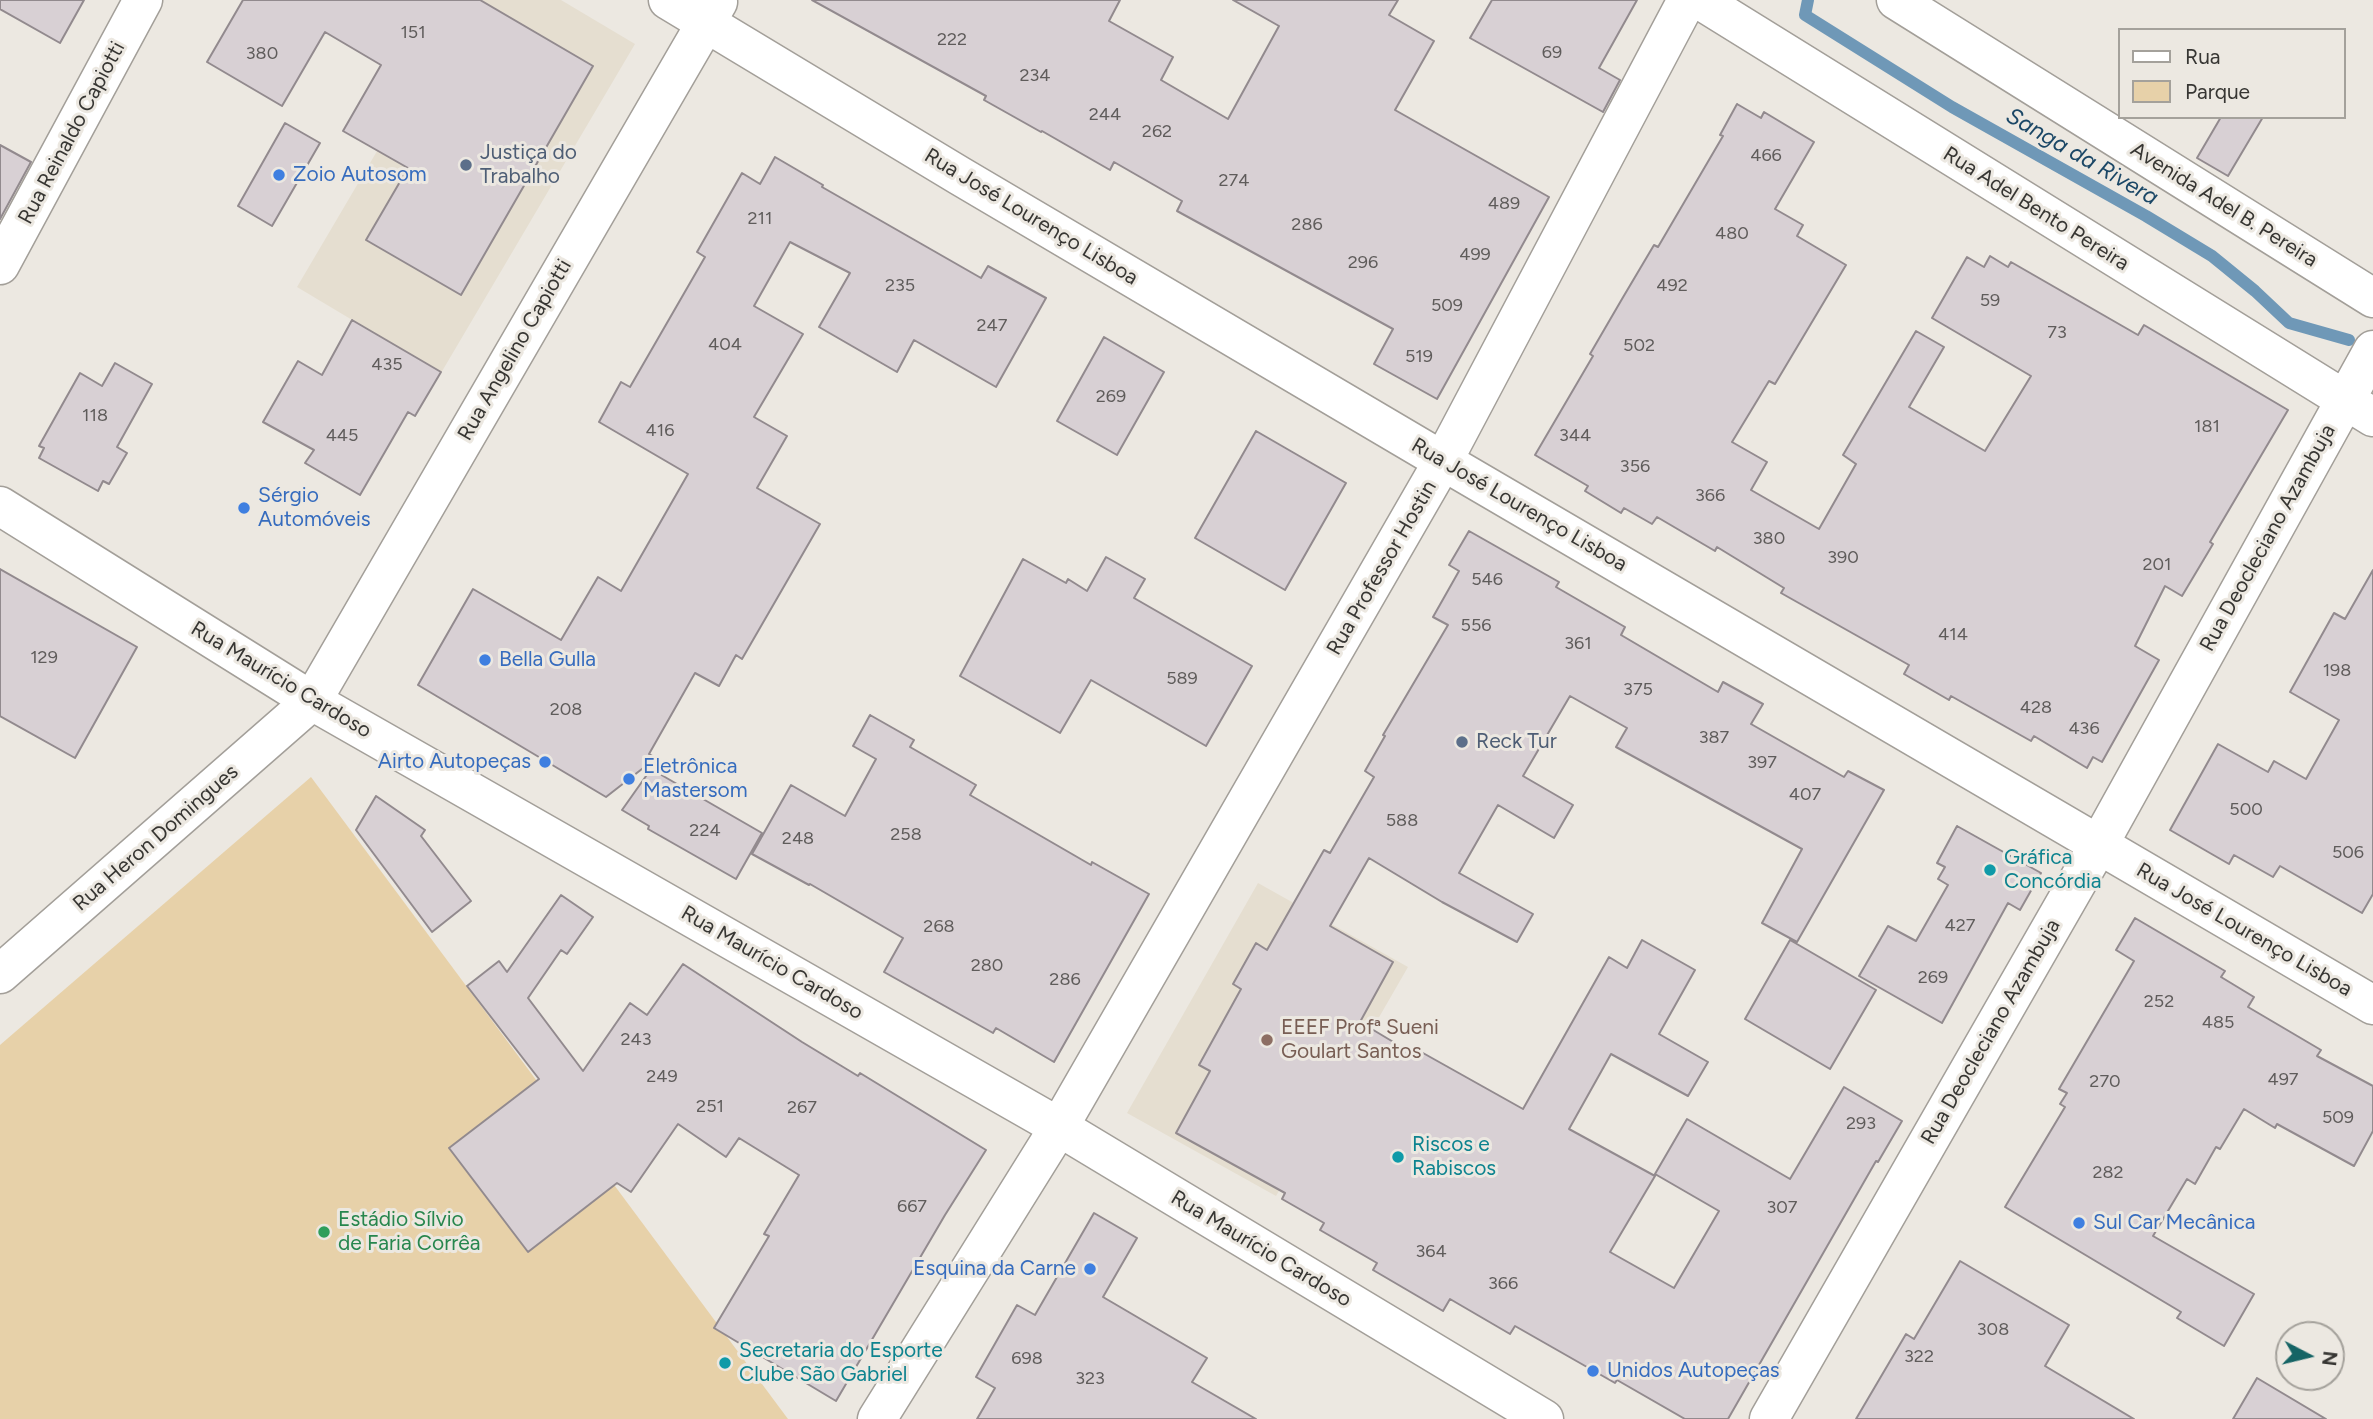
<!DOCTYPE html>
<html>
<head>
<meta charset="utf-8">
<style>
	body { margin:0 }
	#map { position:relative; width:2373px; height:1419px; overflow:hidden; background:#ece8e1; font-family:Figtree,sans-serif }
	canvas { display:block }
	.legend { position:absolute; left:2118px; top:28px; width:228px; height:91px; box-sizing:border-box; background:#ece8e1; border:2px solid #a4a19b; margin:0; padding:9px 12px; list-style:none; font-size:21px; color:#373633 }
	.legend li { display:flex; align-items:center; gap:14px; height:35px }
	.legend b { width:35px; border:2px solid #a4a19b }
	.north { position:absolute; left:2275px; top:1321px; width:70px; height:70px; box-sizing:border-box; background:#ece8e1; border:2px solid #a4a19b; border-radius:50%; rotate:97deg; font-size:19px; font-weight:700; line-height:28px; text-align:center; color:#373633 }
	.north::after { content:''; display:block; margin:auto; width:24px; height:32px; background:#156465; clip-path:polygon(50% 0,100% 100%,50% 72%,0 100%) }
</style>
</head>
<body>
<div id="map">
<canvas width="2373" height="1419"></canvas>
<ul class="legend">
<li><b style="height:9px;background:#fff"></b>Rua</li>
<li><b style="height:19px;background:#e7d1a9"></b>Parque</li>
</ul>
<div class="north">N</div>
</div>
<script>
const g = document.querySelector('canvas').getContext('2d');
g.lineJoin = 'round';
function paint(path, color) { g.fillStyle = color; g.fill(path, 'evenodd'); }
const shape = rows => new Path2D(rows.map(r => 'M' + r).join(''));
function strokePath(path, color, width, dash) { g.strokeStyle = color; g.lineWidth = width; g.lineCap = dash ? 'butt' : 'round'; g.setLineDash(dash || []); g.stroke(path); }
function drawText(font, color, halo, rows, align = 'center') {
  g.font = font + ' Figtree,sans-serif'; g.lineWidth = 6; g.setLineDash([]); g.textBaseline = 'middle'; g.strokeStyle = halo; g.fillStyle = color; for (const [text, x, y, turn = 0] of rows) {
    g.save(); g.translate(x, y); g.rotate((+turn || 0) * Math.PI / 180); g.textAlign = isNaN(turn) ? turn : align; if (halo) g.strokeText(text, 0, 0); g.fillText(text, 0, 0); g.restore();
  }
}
paint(shape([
	[466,0,561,0,635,44,441,373,297,287],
	[1258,883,1408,967,1276,1196,1127,1113]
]), '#e5ded0');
paint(shape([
	[311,777,788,1419,0,1419,0,1045]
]), '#e7d1a9');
strokePath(shape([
	[1808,0,1805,15,1952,107,2146,216,2212,256,2255,291,2289,323,2349,340]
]), '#6f98b7', 12);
const building = shape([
	[0,0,84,0,60,43,0,9,0,0],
	[243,0,480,0,593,66,461,295,366,240,408,168,343,131,381,65,325,32,282,106,207,62,243,0],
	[812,0,1120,0,1109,21,1173,57,1161,80,1228,119,1279,26,1233,0,1398,0,1389,15,1434,41,1395,110,1549,197,1437,399,1374,364,1393,329,1177,211,1182,201,1114,162,1110,170,1042,131,1041,132,984,100,986,96,812,0],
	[1492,0,1637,0,1599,68,1620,80,1603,112,1470,38,1492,0],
	[1737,104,1761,118,1764,112,1814,142,1775,209,1803,225,1797,236,1846,265,1775,384,1769,381,1732,442,1767,462,1751,490,1819,529,1856,464,1843,455,1916,331,1944,347,1909,407,1985,451,2031,376,1932,318,1967,257,1984,267,1990,256,2008,267,2011,262,2138,335,2144,325,2288,410,2210,542,2213,544,2182,596,2165,586,2135,646,2159,660,2102,762,2093,757,2087,768,2034,736,2031,741,1951,696,1949,700,1904,674,1909,665,1781,593,1784,588,1717,547,1715,551,1657,517,1652,524,1624,508,1621,513,1585,491,1588,486,1535,455,1593,356,1590,354,1622,299,1654,245,1658,247,1723,136,1720,135,1737,104],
	[2221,117,2263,117,2228,176,2197,158,2221,117],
	[285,123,320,143,272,226,238,206,285,123],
	[0,145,31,162,0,219,0,145],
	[775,157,823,185,822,187,981,278,988,266,1046,298,996,387,914,340,897,372,819,327,850,273,790,242,754,306,803,334,754,417,787,436,757,488,820,524,742,659,736,655,719,686,695,673,649,754,656,758,606,797,418,685,473,589,561,640,598,577,621,591,688,474,599,422,621,382,630,387,705,257,697,252,742,173,760,184,775,157],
	[352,320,441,372,415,416,408,412,360,495,305,463,314,450,263,422,298,361,322,375,352,320],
	[1104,337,1164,372,1117,455,1057,421,1104,337],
	[115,363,152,384,117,447,127,453,109,484,103,481,98,491,39,458,44,448,39,446,80,373,102,386,115,363],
	[1256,431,1346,483,1285,590,1195,538,1256,431],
	[1469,531,1559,582,1556,587,1625,627,1621,635,1718,692,1723,682,1763,704,1751,724,1844,777,1848,771,1884,790,1797,942,1762,923,1802,849,1616,747,1627,728,1570,696,1523,776,1573,805,1554,838,1498,805,1459,873,1533,914,1517,942,1442,902,1369,858,1330,926,1393,962,1360,1022,1420,1058,1423,1053,1523,1109,1609,957,1627,968,1642,940,1695,970,1659,1034,1708,1062,1688,1096,1611,1054,1569,1129,1655,1176,1610,1252,1674,1288,1719,1211,1655,1174,1687,1119,1790,1179,1844,1087,1902,1121,1878,1162,1876,1161,1728,1419,1685,1419,1617,1380,1615,1383,1515,1326,1510,1334,1450,1299,1443,1311,1373,1270,1377,1263,1320,1230,1324,1223,1282,1199,1285,1193,1176,1133,1210,1071,1199,1065,1241,989,1233,984,1256,943,1267,950,1324,850,1330,853,1374,777,1365,771,1385,736,1383,735,1448,625,1433,617,1459,571,1449,565,1469,531],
	[1106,557,1145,579,1134,598,1252,666,1206,746,1091,680,1060,733,960,676,1023,559,1066,583,1068,579,1087,591,1106,557],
	[0,569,137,647,75,758,0,716,0,569],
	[2373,570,2373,894,2362,913,2280,866,2273,877,2234,855,2229,864,2170,830,2218,744,2268,772,2274,761,2306,779,2339,720,2290,692,2334,613,2345,619,2373,570],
	[870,715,914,740,910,747,976,785,970,795,1091,865,1092,862,1149,894,1054,1062,996,1028,993,1033,884,972,903,938,810,884,809,885,752,854,791,785,845,816,876,759,853,746,870,715],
	[651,769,762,833,736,879,648,829,649,826,622,810,651,769],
	[376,796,425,830,421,836,471,901,432,932,356,830,376,796],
	[1957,826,2041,873,2020,910,2008,903,1942,1023,1859,976,1888,926,1916,941,1948,885,1938,879,1945,867,1937,863,1957,826],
	[561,895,593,917,567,954,561,950,528,998,583,1071,630,1003,647,1015,683,964,802,1042,858,1076,860,1073,986,1150,945,1215,836,1401,714,1328,769,1236,764,1234,799,1175,739,1138,726,1157,678,1124,631,1192,617,1183,528,1252,449,1148,539,1079,467,986,499,961,507,972,561,895],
	[2135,918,2225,971,2221,977,2254,997,2248,1007,2321,1050,2317,1056,2373,1086,2373,1131,2354,1166,2277,1124,2275,1128,2244,1109,2220,1149,2216,1147,2195,1184,2187,1179,2153,1236,2254,1294,2224,1346,2177,1318,2181,1312,2005,1207,2065,1107,2060,1104,2067,1093,2059,1089,2134,961,2116,950,2135,918],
	[1790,940,1876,990,1830,1069,1745,1019,1790,940],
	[1094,1213,1137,1238,1103,1297,1207,1358,1192,1382,1256,1419,977,1419,995,1388,976,1377,1017,1305,1035,1315,1094,1213],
	[1960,1261,2069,1325,2045,1366,2134,1419,1856,1419,1906,1334,1914,1339,1960,1261],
	[2257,1378,2326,1419,2233,1419,2257,1378]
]);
paint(building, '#d8d0d4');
strokePath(building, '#928a8e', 2);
const minor = shape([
	[668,0,960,176,1443,461,2373,1005],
	[1700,0,2373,417],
	[1896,0,2373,298],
	[0,265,143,0],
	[0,974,312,701,718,2],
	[877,1419,1059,1127,1443,461,1687,0],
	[1769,1419,2098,846,2373,350]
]);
const secondary = shape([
	[0,506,312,701,1059,1127,1544,1419]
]);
strokePath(minor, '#a39f99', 41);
strokePath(secondary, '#a39f99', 41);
strokePath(minor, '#fff', 38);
strokePath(secondary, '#fff', 38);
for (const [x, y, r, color] of [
	[466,165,7,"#5c6f8a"],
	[279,175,7,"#3f7fe0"],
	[244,508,7,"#3f7fe0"],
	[485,660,7,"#3f7fe0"],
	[1462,742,7,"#5c6f8a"],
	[545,762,7,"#3f7fe0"],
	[629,779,7,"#3f7fe0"],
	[1990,870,7,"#0f9aa8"],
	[1267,1040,7,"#8d6e63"],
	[1398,1157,7,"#0f9aa8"],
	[2079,1223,7,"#3f7fe0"],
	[324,1232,7,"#2e9e5b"],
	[1090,1269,7,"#3f7fe0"],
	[725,1363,7,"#0f9aa8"],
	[1593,1371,7,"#3f7fe0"]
]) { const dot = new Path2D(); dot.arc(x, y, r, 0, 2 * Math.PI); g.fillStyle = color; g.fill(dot); strokePath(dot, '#ece8e1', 2.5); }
drawText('18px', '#5f5c5b', null, [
	["151",413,33],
	["222",952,40],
	["69",1552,53],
	["380",262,54],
	["234",1035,76],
	["244",1105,115],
	["262",1157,132],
	["466",1766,156],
	["274",1234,181],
	["489",1504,204],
	["211",760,219],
	["286",1307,225],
	["480",1732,234],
	["499",1475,255],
	["296",1363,263],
	["235",900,286],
	["492",1672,286],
	["59",1990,301],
	["509",1447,306],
	["247",992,326],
	["73",2057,333],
	["404",725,345],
	["502",1639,346],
	["519",1419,357],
	["435",387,365],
	["269",1111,397],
	["118",95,416],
	["181",2207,427],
	["416",660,431],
	["445",342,436],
	["344",1575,436],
	["356",1635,467],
	["366",1710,496],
	["380",1769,539],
	["390",1843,558],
	["201",2157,565],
	["546",1487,580],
	["556",1476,626],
	["414",1953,635],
	["361",1578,644],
	["129",44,658],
	["198",2337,671],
	["589",1182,679],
	["375",1638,690],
	["428",2036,708],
	["208",566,710],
	["436",2084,729],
	["387",1714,738],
	["397",1762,763],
	["407",1805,795],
	["500",2246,810],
	["588",1402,821],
	["224",705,831],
	["258",906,835],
	["248",798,839],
	["506",2348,853],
	["427",1960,926],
	["268",939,927],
	["280",987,966],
	["269",1933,978],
	["286",1065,980],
	["252",2159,1002],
	["485",2218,1023],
	["243",636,1040],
	["249",662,1077],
	["497",2283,1080],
	["270",2105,1082],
	["251",710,1107],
	["267",802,1108],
	["509",2338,1118],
	["293",1861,1124],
	["282",2108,1173],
	["667",912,1207],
	["307",1782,1208],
	["364",1431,1252],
	["366",1503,1284],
	["308",1993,1330],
	["322",1919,1357],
	["698",1027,1359],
	["323",1090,1379]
]);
drawText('21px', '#373633', '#ece8e1', [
	["Rua Reinaldo Capiotti",72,133,-62],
	["Avenida Adel B. Pereira",2224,205,32],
	["Rua Adel Bento Pereira",2036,209,32],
	["Rua José Lourenço Lisboa",1031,217,31],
	["Rua Angelino Capiotti",515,350,-60],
	["Rua José Lourenço Lisboa",1519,505,30],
	["Rua Deocleciano Azambuja",2268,538,-61],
	["Rua Professor Hostin",1382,568,-60],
	["Rua Maurício Cardoso",281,680,31],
	["Rua Heron Domingues",156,838,-41],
	["Rua José Lourenço Lisboa",2244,930,30],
	["Rua Maurício Cardoso",772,963,30],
	["Rua Deocleciano Azambuja",1991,1032,-60],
	["Rua Maurício Cardoso",1261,1249,31]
]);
drawText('21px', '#4e5e75', '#ece8e1', [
	["Justiça do",480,153],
	["Trabalho",480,177],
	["Reck Tur",1476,742]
], 'left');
drawText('21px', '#366cbe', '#ece8e1', [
	["Zoio Autosom",293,175],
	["Sérgio",258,496],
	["Automóveis",258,520],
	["Bella Gulla",499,660],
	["Airto Autopeças",531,762,"right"],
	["Eletrônica",643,767],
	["Mastersom",643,791],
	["Sul Car Mecânica",2093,1223],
	["Esquina da Carne",1076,1269,"right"],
	["Unidos Autopeças",1607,1371]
], 'left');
drawText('21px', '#0d838f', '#ece8e1', [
	["Gráfica",2004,858],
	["Concórdia",2004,882],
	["Riscos e",1412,1145],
	["Rabiscos",1412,1169],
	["Secretaria do Esporte",739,1351],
	["Clube São Gabriel",739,1375]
], 'left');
drawText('21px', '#785e54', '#ece8e1', [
	["EEEF Profª Sueni",1281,1028],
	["Goulart Santos",1281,1052]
], 'left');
drawText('21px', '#27864d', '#ece8e1', [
	["Estádio Sílvio",338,1220],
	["de Faria Corrêa",338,1244]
], 'left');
drawText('italic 23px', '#1b4766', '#ece8e1', [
	["Sanga da Rivera",2082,157,30]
]);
</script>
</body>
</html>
